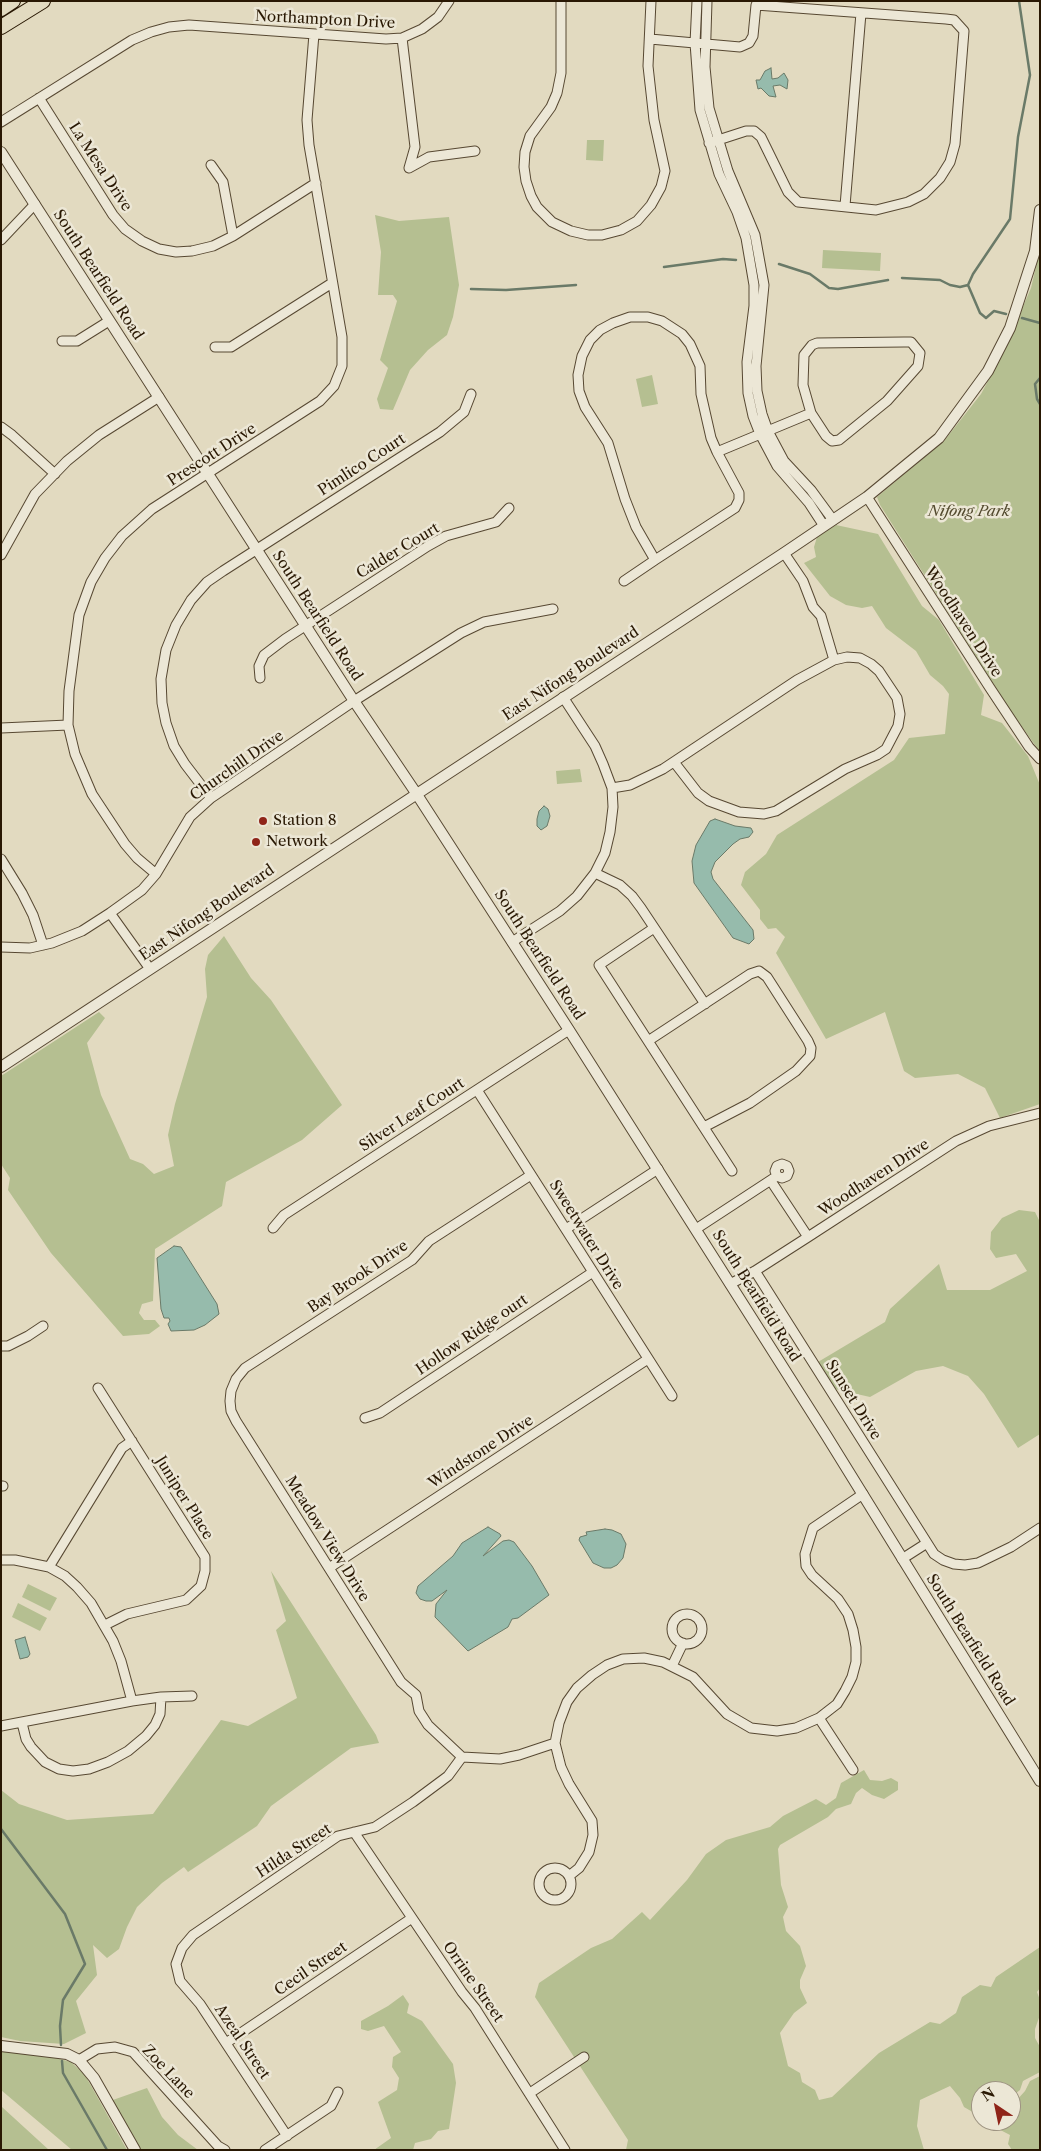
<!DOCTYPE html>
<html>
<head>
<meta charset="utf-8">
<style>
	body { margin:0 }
	#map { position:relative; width:1041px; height:2151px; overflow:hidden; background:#e2dac0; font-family:"Libre Caslon Text",serif }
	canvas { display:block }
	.frame { position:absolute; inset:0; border:2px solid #291803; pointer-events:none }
	.north { position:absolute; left:971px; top:2081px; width:50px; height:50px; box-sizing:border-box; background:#ece7d6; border:1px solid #9e9482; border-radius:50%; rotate:326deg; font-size:14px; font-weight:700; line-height:20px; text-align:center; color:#291803 }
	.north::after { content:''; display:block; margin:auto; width:18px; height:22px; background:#8f2418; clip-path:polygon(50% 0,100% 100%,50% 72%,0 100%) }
</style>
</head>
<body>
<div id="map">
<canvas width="1041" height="2151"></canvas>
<div class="frame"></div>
<div class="north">N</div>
</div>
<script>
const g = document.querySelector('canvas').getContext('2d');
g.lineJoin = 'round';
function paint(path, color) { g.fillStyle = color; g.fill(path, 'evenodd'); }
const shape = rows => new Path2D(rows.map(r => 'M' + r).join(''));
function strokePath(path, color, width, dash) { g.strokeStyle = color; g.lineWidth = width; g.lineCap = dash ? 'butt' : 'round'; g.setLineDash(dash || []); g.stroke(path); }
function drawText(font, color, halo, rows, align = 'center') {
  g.font = font + ' "Libre Caslon Text",serif'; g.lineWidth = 5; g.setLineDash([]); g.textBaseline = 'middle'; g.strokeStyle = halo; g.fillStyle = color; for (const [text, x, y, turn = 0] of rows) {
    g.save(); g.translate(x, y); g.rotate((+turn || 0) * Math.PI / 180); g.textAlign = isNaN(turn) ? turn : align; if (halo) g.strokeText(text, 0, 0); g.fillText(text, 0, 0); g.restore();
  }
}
paint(shape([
	[587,140,604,140,603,161,586,160],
	[375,215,399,221,449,217,459,285,453,317,447,335,428,350,410,370,393,410,380,409,377,399,388,368,380,360,397,301,393,295,378,295,381,252],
	[1040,249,1040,752,1012,713,880,505,877,497,944,441,981,394,1002,355,1031,288],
	[823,250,881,253,880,271,822,268],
	[652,375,658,404,642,407,636,379],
	[836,525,878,534,922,606,939,620,984,695,981,715,1002,723,1028,756,1040,785,1040,1104,1000,1118,985,1088,958,1074,915,1078,904,1071,885,1012,826,1039,776,953,785,937,776,928,768,929,760,919,760,910,741,885,745,872,766,854,777,835,894,760,909,738,945,734,949,694,943,686,930,675,916,651,886,628,872,606,862,608,846,605,830,596,804,563,816,557,814,547,817,537],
	[580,769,582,782,557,784,556,771],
	[224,936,251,978,271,1000,342,1105,302,1140,226,1182,222,1206,155,1249,153,1301,142,1304,139,1313,144,1320,155,1320,160,1326,149,1334,123,1336,51,1253,8,1190,10,1178,1,1164,1,1076,99,1012,105,1018,87,1043,101,1095,130,1159,143,1164,154,1174,174,1166,168,1135,175,1104,207,997,205,969,208,955],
	[1019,1210,1035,1212,1040,1222,1040,1434,1018,1448,984,1394,968,1376,943,1366,916,1371,870,1397,835,1389,818,1362,885,1322,890,1309,939,1264,947,1290,990,1290,1027,1271,1016,1254,996,1258,990,1249,991,1232,1002,1218],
	[271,1571,376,1735,379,1743,351,1748,271,1806,257,1826,188,1872,184,1867,162,1883,137,1907,127,1927,119,1949,107,1958,93,1945,97,1975,76,2001,86,2033,64,2044,20,2041,1,2037,1,1790,19,1804,67,1820,153,1814,221,1720,248,1726,297,1698,276,1630,286,1621],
	[28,1584,57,1598,50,1611,22,1597],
	[18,1603,47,1618,40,1631,12,1617],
	[864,1770,870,1780,882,1781,891,1778,898,1782,898,1790,884,1799,872,1795,862,1788,856,1793,851,1804,836,1809,828,1817,780,1845,778,1849,781,1885,788,1907,783,1917,786,1931,800,1946,806,1966,800,1980,800,1988,807,2003,794,2013,780,2033,788,2066,800,2073,802,2082,815,2090,819,2100,832,2097,879,2053,930,2022,940,2024,956,2013,962,1997,980,1985,991,1987,996,1977,1040,1947,1040,1988,1037,1992,1040,2000,1040,2015,1035,2029,1035,2038,1040,2047,1040,2072,1023,2081,1020,2090,1011,2097,1011,2091,981,2091,981,2111,976,2114,964,2107,960,2098,950,2086,920,2100,917,2126,924,2150,626,2150,628,2140,535,1997,539,1983,591,1948,612,1939,642,1912,650,1920,687,1880,706,1854,726,1840,770,1827,783,1816,816,1799,826,1805,836,1798,841,1783],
	[403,1995,409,2004,407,2013,422,2021,453,2064,456,2083,449,2129,438,2131,431,2139,415,2143,413,2150,374,2150,391,2138,378,2102,397,2090,399,2078,392,2067,393,2057,401,2052,384,2026,368,2031,361,2029,361,2021,388,2006],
	[1,2050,57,2058,71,2062,85,2075,127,2150,72,2150,1,2090],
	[1040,2076,1040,2150,1012,2150,1008,2144,1010,2135,983,2121,1011,2121,1011,2102,1016,2101,1025,2091,1030,2081],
	[147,2088,162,2117,178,2135,198,2150,139,2150,110,2101],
	[1,2106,2,2107,49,2150,1,2150]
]), '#b5bf91');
const water = shape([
	[771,68,772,79,778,78,784,73,788,80,787,89,780,85,773,86,776,97,769,96,761,88,758,89,756,80,760,80,765,71,771,68],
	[544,806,548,809,550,816,547,826,541,830,537,826,537,819,539,811,544,806],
	[715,819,735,826,751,828,753,832,749,837,740,839,733,844,715,862,711,872,713,879,753,930,754,939,749,944,733,938,694,883,692,861,696,845,710,821,715,819],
	[174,1246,181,1247,217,1304,219,1314,205,1325,194,1330,171,1331,168,1324,170,1321,169,1318,164,1318,161,1309,157,1258,174,1246],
	[488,1527,500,1534,501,1536,483,1556,503,1541,509,1540,514,1542,532,1566,549,1595,518,1618,512,1619,508,1627,468,1651,435,1617,436,1604,447,1590,432,1601,426,1601,420,1599,416,1593,418,1586,453,1556,462,1543,488,1527],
	[605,1529,612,1530,621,1534,626,1544,623,1558,617,1565,611,1568,604,1568,593,1563,579,1540,580,1537,587,1535,586,1532,605,1529],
	[25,1637,30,1654,28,1657,20,1659,15,1640,25,1637]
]);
paint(water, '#96bbac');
strokePath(water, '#6a7a68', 1);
strokePath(shape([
	[779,264,810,274,829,288,838,289,888,280],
	[664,267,723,259,736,260],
	[902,278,940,280,950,285,960,287,968,285],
	[471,289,506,290,576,285],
	[1006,314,994,311,986,318,980,313,968,285,973,274,1010,219,1018,137,1030,75,1019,1],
	[1022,318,1040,323],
	[1040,378,1035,384,1037,399,1040,404],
	[1,1829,65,1914,85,1964,63,2000,60,2026,61,2045],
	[62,2061,63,2073,107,2150]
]), '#6a7a68', 2.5);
const minor = shape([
	[561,1,561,73,557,93,551,107,530,136,525,152,524,167,526,181,531,196,537,207,552,222,571,231,588,235,602,235,621,230,637,221,651,205,661,187,665,171,654,120,648,66,651,1],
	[697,1,695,43,700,110,719,174,737,212,746,238,754,285,754,306,747,362,748,393,753,416,760,434,777,466,809,503,824,526],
	[707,1,705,67,709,108,728,171,755,235,764,285,756,366,757,391,762,414,768,431,784,461,811,490,833,520],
	[402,38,415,147,409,168],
	[650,39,740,47,749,43,753,36,756,5,946,19,954,20,964,31,955,144,950,162,940,178,924,194,908,202,876,210,798,202,788,192,761,137,754,131,746,131,709,143],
	[39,98,113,215,125,229,142,241,159,249,176,252,192,251,213,246,233,236,316,183],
	[1,122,132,40,151,32,169,27,189,25,386,39,402,38,422,29,438,17,449,1],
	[211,165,223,182,233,236],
	[409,168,429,157,475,151],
	[845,206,861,13],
	[1,240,35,204],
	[62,341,77,341,109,321],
	[215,347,231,347,332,283],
	[1,427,12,435,55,474],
	[717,452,739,493,739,500,735,508,655,560,636,527,625,499,608,443,585,407,579,391,578,375,582,356,590,340,600,330,613,323,630,317,648,317,662,321,682,334,690,344,700,366,701,394,711,438,717,452,811,413,826,436,832,441,839,440,887,401,918,366,920,353,911,342,904,342,817,343,812,345,804,355,803,385,811,413],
	[867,497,990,688,1029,747,1040,759],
	[784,553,803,581,813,607,821,616,834,660],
	[1,555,35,494,67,461,99,435,159,397],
	[624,581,655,560],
	[260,678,259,666,264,655,285,639,428,546,446,536,496,522,509,508],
	[1,728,68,725],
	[612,788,630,785,663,769,797,680,834,660,847,657,860,658,871,664,879,671,897,698,900,714,898,726,886,749,877,755,845,769,776,811,764,814,739,812,709,801,698,793,674,762],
	[211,798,185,764,174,746,166,723,162,703,161,679,166,650,176,625,191,600,207,582,223,571,440,432,464,412,471,394],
	[1,859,22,893,33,915,43,945],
	[595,873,620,885,632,896,641,908,705,1004],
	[156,874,137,858,125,844,92,794,75,754,68,725,69,691,79,615,91,582,105,558,122,536,152,509,320,401,334,386,342,366,342,337,309,145,307,120,314,34],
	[110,913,150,969],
	[654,928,599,965,732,1171],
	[512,942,560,911,577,896,595,873,605,853,610,832,613,807,612,788,603,764,595,746,563,697],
	[1,947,30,948,52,943,82,931,110,913,142,890,156,874,190,817,211,798,354,701,461,633,484,622,553,609],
	[648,1041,750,974,759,971,767,977,808,1041,811,1048,810,1056,796,1071,750,1103,704,1127],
	[477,1090,672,1396],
	[531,1175,429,1241,412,1260,245,1368,236,1379,231,1391,230,1401,231,1411,236,1421,401,1682,416,1695,419,1711,428,1725,462,1757,500,1759,519,1755,555,1743],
	[771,1181,808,1237],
	[273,1228,284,1215,569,1030],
	[566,1229,658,1169],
	[696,1229,777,1176,782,1178,787,1176,789,1171,787,1166,782,1164,777,1166,775,1171,777,1176],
	[755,1271,934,1554,943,1560,954,1564,965,1565,978,1563,1011,1547,1040,1528],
	[730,1284,755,1271,808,1237,956,1141,989,1126,1040,1113],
	[1,1346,8,1346,28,1336,43,1326],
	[98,1388,205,1557,205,1571,201,1586,186,1600,127,1614,105,1625],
	[365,1418,380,1413,593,1272],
	[1,1486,3,1486],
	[902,1559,927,1543],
	[1,1560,15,1560,49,1567,65,1576,77,1587,91,1603,113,1641,121,1661,132,1701],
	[49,1567,122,1448,132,1441],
	[329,1568,648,1359],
	'672 1629a15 15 0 1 1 30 0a15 15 0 1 1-30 0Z',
	[672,1666,683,1643],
	[819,1718,853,1770],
	[22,1723,26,1739,31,1747,45,1762,59,1769,73,1771,89,1769,108,1762,128,1751,146,1736,155,1725,160,1714,161,1697],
	[1,1726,132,1701,161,1697,192,1696],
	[354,1832,462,1992,475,2008,565,2150],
	'539 1884a16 16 0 1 1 32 0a16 16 0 1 1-32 0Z',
	[569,1876,579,1868,589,1852,593,1835,592,1821,569,1784,561,1767,555,1743,559,1723,567,1702,577,1688,592,1675,607,1665,623,1659,644,1658,663,1662,693,1677,727,1714,751,1728,777,1731,796,1728,819,1718,837,1704,845,1691,852,1677,856,1662,856,1647,853,1630,848,1614,838,1599,812,1575,806,1566,805,1554,813,1528,863,1494],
	[226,2043,412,1918],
	[79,2060,97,2049,115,2047,133,2052,218,2146,225,2150],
	[530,2093,584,2057],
	[287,2136,200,2004,180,1981,176,1964,182,1948,193,1935,338,1836,375,1827,413,1802,448,1776,462,1757],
	[265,2150,331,2106,338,2092]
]);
const tertiary = shape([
	[1,152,354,701,416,793,569,1030,826,1435,1040,1781],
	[1,1067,784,553,867,497,939,438,988,371,1010,328,1035,251,1040,210],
	[1,2046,67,2054,79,2060,94,2078,135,2150]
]);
const primary = shape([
	[1,9,13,1],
	[1,27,43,1]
]);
strokePath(minor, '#574832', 11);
strokePath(tertiary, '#574832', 12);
strokePath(primary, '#291803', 16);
strokePath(minor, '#ece7d6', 9);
strokePath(tertiary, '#ece7d6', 10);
strokePath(primary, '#e2dac0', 14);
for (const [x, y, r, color] of [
	[263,821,5,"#8f2418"],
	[256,842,5,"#8f2418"]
]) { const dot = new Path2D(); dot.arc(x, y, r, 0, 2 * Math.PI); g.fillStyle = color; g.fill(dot); strokePath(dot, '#ece7d6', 2); }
drawText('15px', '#291803', '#ece7d6', [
	["Northampton Drive",325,20,3],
	["La Mesa Drive",100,167,57],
	["South Bearfield Road",98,275,57],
	["Prescott Drive",212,455,-33],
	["Pimlico Court",362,465,-33],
	["Calder Court",398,551,-31],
	["South Bearfield Road",317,616,57],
	["Woodhaven Drive",963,622,57],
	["East Nifong Boulevard",571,674,-33],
	["Churchill Drive",237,766,-35],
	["East Nifong Boulevard",207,913,-34],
	["South Bearfield Road",539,955,57],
	["Silver Leaf Court",412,1115,-33],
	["Woodhaven Drive",874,1178,-33],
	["Sweetwater Drive",586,1235,58],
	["Bay Brook Drive",358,1277,-34],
	["South Bearfield Road",756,1296,58],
	["Hollow Ridge ourt",472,1335,-34],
	["Sunset Drive",853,1400,58],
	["Windstone Drive",481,1452,-33],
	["Juniper Place",184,1498,58],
	["Meadow View Drive",327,1539,58],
	["South Bearfield Road",970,1640,58],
	["Hilda Street",294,1851,-33],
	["Cecil Street",311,1969,-34],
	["Orrine Street",473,1982,55],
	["Azeal Street",242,2042,56],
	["Zoe Lane",168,2072,46]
]);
drawText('italic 15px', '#534a2e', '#ece7d6', [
	["Nifong Park",969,512]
]);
drawText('15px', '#291803', '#ece7d6', [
	["Station 8",273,821],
	["Network",266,842]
], 'left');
</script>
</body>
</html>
